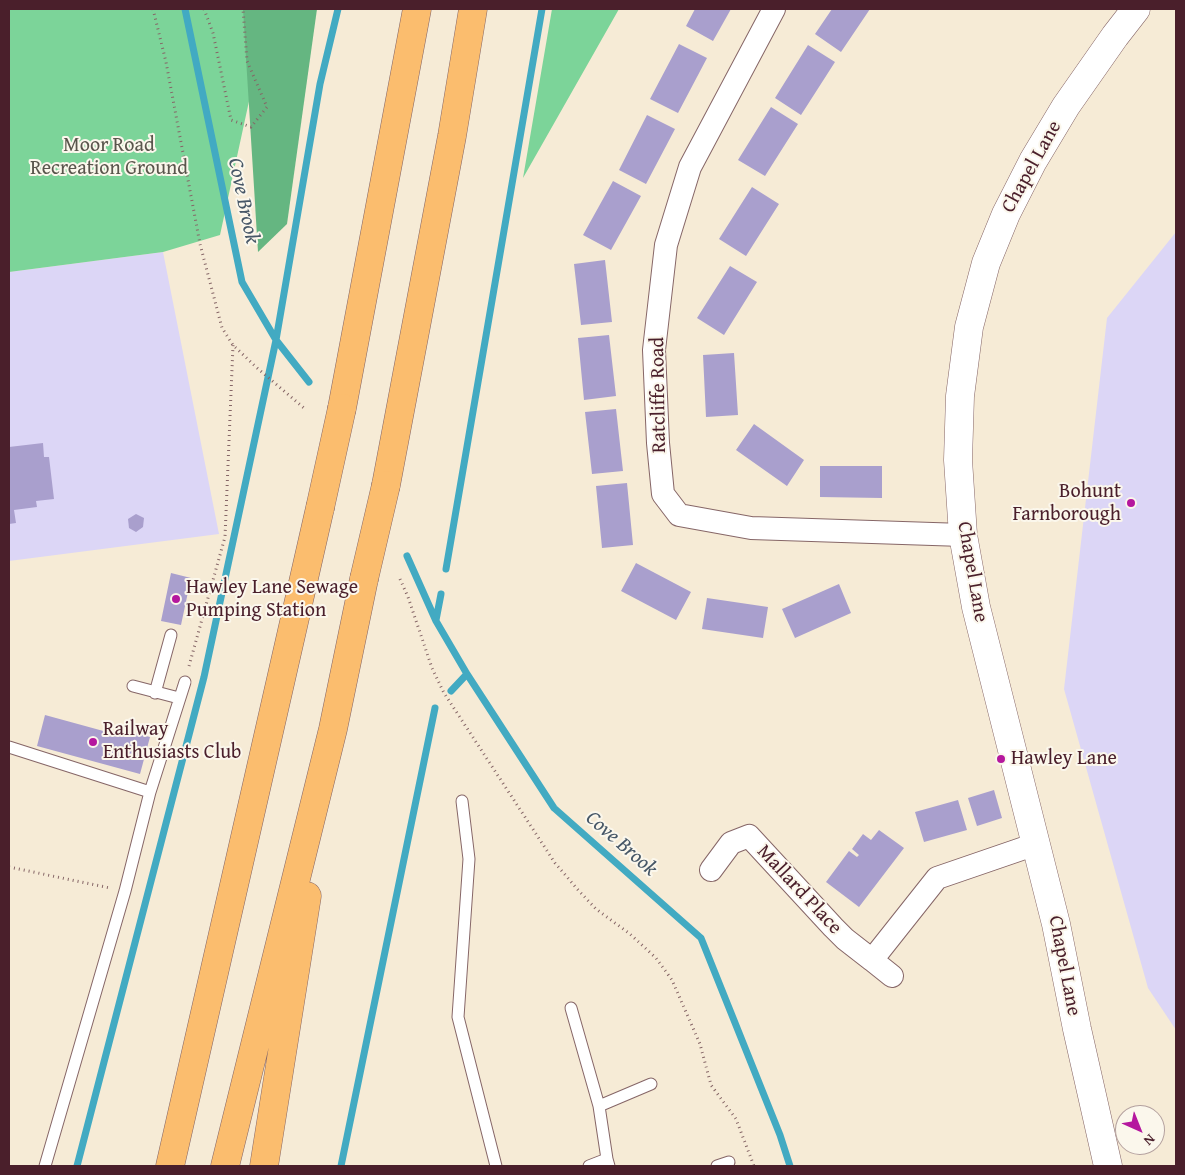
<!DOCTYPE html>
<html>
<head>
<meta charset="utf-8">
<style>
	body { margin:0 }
	#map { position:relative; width:1185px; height:1175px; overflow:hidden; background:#f6ebd6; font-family:"Gentium Book Plus",serif }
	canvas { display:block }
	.frame { position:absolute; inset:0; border:10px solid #4a1f2b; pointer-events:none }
	.north { position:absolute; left:1115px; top:1105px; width:50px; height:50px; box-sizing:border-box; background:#fbf7ec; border:1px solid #b4a19f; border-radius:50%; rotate:136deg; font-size:14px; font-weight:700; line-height:20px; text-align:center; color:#4a1f2b }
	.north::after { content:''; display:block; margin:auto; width:18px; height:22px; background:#b5179e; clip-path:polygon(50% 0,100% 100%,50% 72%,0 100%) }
</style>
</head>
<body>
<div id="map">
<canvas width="1185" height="1175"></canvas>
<div class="frame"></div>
<div class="north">N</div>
</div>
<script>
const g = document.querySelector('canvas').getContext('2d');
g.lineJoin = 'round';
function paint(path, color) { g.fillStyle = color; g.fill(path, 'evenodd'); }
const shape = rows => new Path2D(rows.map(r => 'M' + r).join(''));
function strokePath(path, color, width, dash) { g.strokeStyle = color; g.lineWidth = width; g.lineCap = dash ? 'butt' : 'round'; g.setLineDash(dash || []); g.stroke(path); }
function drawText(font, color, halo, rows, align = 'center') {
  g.font = font + ' "Gentium Book Plus",serif'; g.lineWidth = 4; g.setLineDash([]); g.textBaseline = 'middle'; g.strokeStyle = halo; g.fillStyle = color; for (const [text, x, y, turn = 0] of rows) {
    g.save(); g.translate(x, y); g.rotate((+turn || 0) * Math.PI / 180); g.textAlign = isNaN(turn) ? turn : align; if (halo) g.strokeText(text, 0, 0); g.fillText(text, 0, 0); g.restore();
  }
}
paint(shape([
	[1176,232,1176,1030,1148,988,1064,689,1107,318],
	[163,252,219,534,9,561,9,272]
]), '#dcd6f6');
paint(shape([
	[9,9,269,9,220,235,163,252,9,272],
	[552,9,619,9,523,178]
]), '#7cd499');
paint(shape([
	[243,9,317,9,287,224,258,252]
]), '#65b681');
strokePath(shape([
	[185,9,242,282,276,340,309,382],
	[407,556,436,621,467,674,554,808,701,938,780,1135,790,1166],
	[446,569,542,9],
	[436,620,441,594],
	[451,691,467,674],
	[77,1166,204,677,276,340,320,84,338,9],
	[341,1166,435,708]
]), '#42aac2', 7);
paint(shape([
	[695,9,731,9,713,41,686,26],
	[832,9,870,9,841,52,815,34],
	[679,44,707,58,678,113,650,99],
	[808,45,835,62,801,115,775,98],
	[771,107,798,124,765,176,738,160],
	[647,115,675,129,646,184,619,170],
	[613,181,641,196,611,250,583,235],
	[752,187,779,204,746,256,719,239],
	[605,260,612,322,581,325,574,264],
	[730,266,757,282,724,335,697,318],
	[609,335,616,396,584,400,578,338],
	[734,353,738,415,706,417,703,355],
	[616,409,623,471,592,474,585,412],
	[754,424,804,460,787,486,736,450],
	[43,443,44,457,49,457,54,499,36,501,37,507,14,510,16,523,9,524,9,447],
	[820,466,882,466,882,498,820,497],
	[627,483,633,545,602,548,596,486],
	[136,514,144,518,143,527,136,532,129,528,128,519],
	[636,563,691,592,676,620,621,591],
	[171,573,191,578,181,625,161,621],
	[839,584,851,613,795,638,782,609],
	[707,598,768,607,763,638,702,629],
	[45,715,118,735,119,729,150,737,140,774,37,746],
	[994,790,1002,818,977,826,968,798],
	[958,800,967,830,924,842,915,812],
	[879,830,904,848,859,907,826,882,849,851,857,857,859,855,852,849,863,834,871,840]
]), '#a99fcd');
const service = shape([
	[133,686,179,698],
	[155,693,171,635],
	[9,747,150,792],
	[462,801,469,859,458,1017,496,1166],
	[571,1008,599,1106,607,1159],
	[599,1106,651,1084],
	[45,1166,125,891,150,792,185,682],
	[589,1166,607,1159,609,1166],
	[717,1166,729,1162]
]);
const minor = shape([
	[774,9,690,167,666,245,654,350,658,443,663,494,679,515,751,528,963,535],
	[711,870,731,843,749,836,833,927,845,939,872,960,937,878,1036,844],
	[872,960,892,976]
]);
const tertiary = shape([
	[1108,1166,1077,1029,1056,924,976,607,963,535,958,460,960,396,969,327,986,263,1006,214,1033,161,1066,106,1115,36,1136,9]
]);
const motorway = shape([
	[342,408,417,9],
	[386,485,452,136,473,9],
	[170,1166,320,508],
	[225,1166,333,729,364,579],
	[264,1166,307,896]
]);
strokePath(service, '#866667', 13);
strokePath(minor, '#866667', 24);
strokePath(tertiary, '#866667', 29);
strokePath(motorway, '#866667', 29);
strokePath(shape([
	[153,9,166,62,200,244,222,328,233,345,256,367,304,408],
	[204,9,213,33,231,120,251,127,267,107,247,61,243,9],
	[400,579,408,597,432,668,444,693,555,863,579,891,596,909,630,934,656,958,672,980,700,1044,711,1085,736,1119,754,1166],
	[189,666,225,537,233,345],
	[9,867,110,888]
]), '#866667', 3, [1, 4]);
strokePath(service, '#fff', 11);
strokePath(minor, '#fff', 22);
strokePath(tertiary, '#fff', 28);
strokePath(motorway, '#fbbd6e', 28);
const motorwayBridge = shape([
	[320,508,342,408],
	[364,579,386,485]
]);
strokePath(motorwayBridge, '#866667', 29, []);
strokePath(motorwayBridge, '#fbbd6e', 28);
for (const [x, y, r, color] of [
	[1131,503,5,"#b5179e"],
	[176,599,5,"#b5179e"],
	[93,742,5,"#b5179e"],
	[1001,759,5,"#b5179e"]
]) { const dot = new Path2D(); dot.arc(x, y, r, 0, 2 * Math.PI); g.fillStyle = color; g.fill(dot); strokePath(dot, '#fbf7ec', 2); }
drawText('20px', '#59554c', '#fbf7ec', [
	["Moor Road",109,146],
	["Recreation Ground",109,169]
]);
drawText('20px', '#4a1f2b', '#fbf7ec', [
	["Chapel Lane",1032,167,-61],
	["Ratcliffe Road",659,395,-91],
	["Chapel Lane",972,572,80],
	["Mallard Place",799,890,47],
	["Chapel Lane",1064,966,79]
]);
drawText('20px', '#4a1f2b', '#fbf7ec', [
	["Bohunt",1121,492,"right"],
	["Farnborough",1121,515,"right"],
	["Hawley Lane Sewage",186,588],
	["Pumping Station",186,611],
	["Railway",103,730],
	["Enthusiasts Club",103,753],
	["Hawley Lane",1011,759]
], 'left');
drawText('italic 21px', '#475767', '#fbf7ec', [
	["Cove Brook",243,201,78],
	["Cove Brook",621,844,41]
]);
</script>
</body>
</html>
